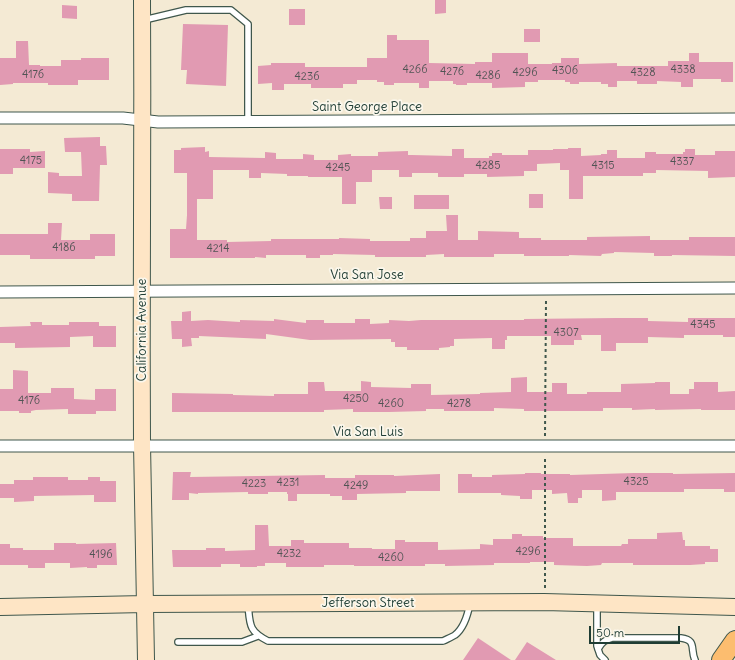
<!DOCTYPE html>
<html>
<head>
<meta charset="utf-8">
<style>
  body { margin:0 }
  #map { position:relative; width:735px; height:660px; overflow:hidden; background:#f4ead4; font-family:Delius,sans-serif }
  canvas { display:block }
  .scale { position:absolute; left:589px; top:626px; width:91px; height:18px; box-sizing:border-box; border:2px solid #1f3d34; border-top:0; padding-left:5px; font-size:12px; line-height:14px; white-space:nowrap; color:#1f3d34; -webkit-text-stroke:3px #fbf7ec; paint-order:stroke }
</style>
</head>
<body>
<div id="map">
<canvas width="735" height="660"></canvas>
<div class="scale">50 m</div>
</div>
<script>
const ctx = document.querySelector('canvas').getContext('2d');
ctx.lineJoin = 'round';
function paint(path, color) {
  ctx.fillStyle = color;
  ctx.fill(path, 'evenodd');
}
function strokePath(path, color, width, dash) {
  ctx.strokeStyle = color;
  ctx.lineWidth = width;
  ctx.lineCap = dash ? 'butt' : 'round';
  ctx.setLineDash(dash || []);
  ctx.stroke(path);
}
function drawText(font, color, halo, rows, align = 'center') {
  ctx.font = font + ' Delius,sans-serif';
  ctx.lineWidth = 3.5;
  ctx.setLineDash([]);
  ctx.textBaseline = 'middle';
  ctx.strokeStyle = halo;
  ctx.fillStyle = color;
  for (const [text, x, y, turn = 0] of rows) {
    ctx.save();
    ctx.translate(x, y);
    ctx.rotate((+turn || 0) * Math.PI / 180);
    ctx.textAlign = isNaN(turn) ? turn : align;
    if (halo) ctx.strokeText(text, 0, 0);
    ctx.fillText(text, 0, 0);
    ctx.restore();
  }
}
const building = new Path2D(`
  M435,0H446V13L435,14Z
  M62,5L77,6V19L62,18Z
  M289,9H305V25H289Z
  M183,24L228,25L226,86L186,84L187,70H181Z
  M524,29H540V42H524Z
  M387,35H397V40H429V63L475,64V62H492V53H528V64H552V63H561V58H579V64L617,63V66H668V61H689V53H699V62H733V82H721V79H693V87H681V82L657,81V84H637V81H617V87H608V84H601V82H579V84H570V82H565V80H538V82H525V87L492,88V83H467V85H456V84H453V81H429V88H419V83H394V85H384V82H377V80H357V84H343V88H311V84H284V90H272V83L258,84V66L271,65V63H305V67H367V58H387Z
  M16,41H28L29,65H40V66H61V60H81V58H109V80H78V85H48V83H13V84L0,85V58H16Z
  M100,137V146H106L107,165H100L99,201H72V194L48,193V172L59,173V176H82L81,152H65L64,138Z
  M205,147V152L209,151V157L265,158V152L276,153V159H303V154L314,155V160H338V155L351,154V156H378V152L408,151V155H412L452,156V149H464V158H489V156H492V153H502V155H528V150H553V149H568V148H581V156L601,155V154H607V150H617V158H645V152H656V154H683V152H685V149H695V155H715V151H735V177L708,178V171L656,170V173H643V176H583V199H569V170H560V163L537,164V171H524V176L487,177V174H464V177H438V173H412V177H399V170H372V182H356V204H342V177H308V176H287V174L261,173V178H249V170H213V199H197V240H227V242L271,241V239H339V238L370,239V241H410V238H426V231H447L446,215H458V240H478V231L519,232V238H541V240H587V237L650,236V240H689V237H735V256L672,255V256H654V253L614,252V253L602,254L601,256L569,255V256H524V254H494V257H444V254L426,255V257H375V255L333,254V255H320V258H306V255H266V258L255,257V258H170V229H186L187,215V173H174V150H181V148Z
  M0,149H30V152L45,151V168H13V174H0Z
  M529,194H543V208H529Z
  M414,195H449V209H414Z
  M379,197H392V209H380Z
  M48,223H62L61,240H90V234H115V256H95V259H30V255H0V234H48Z
  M191,311V321L208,320L240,322V320L274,321V319L306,323V320H324V323H355V319H370V324L389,323V320L409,321L421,320H524V319L616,318H648V321L688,322V318H735V337H723V335H684V338L648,337V343H616V351H601V335H581L582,340H574V345H551V336H507V340H505V349H492V338L454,339V346H450V347L439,348V350H407V347H395V342H391V339L310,340L266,334V339L199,336V338H191L192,346L182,347V339H172L171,321H182V312Z
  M30,322H42V325H69V322H99V326H116V347H93V336L70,337V347L15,348V343H0V327L31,326Z
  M13,370L28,371V393H51V388H74V399L95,400V389H116V411H96V414H68V409L36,410L31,411V413H19V411H0V389H13Z
  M527,377V392H552V383H567V394H587V392H621V384L655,383V382H670V394H689V389H694V382H718V392L735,391V410H701V409L655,410V409L632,410V408H603V411H524V409L494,408V411H444V409H426V411L389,412H353V409L324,410V412H172V393L233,394V395L274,396V394H308V382H324L325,391H361V381L371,382V387L411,388V384H431V395L480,394V393L511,392V378Z
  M173,472H191L190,477L325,475V478H355V475H394V476L440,474V491H406V493L357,494V500H342V496H330V494H297V501H288V494H287V492H268V494H248V492L198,493V494L189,493V500H172Z
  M525,473H541V474H570V475L634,473H673V474L735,473V492H724V489H684V492H616V500L602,501V490H582V498H578V503H568L567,493L552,494V490H532V499H520V496L501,495V493H458V474H472V477H492V475L525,474Z
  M33,477H68V480H88V477H100V481H116V502H94V495L34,496V501L14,502V498H0V484H14V480H33Z
  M255,525H268L269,546H291V540H304V543H349V548H372V549H395V540H405V542H438V550L480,549V544L493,545V539H512V534H522V536H543V538H573V546H621L622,544H628V539H657V533L682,532L683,540H685V546H710V549H718V562H705V564L690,565H633V563H602L601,565L587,566L554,565V562H530V563H494V565L445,566V564H425V566H354V565H324V567H286V563H265V566H257V567H240V564H221V567H173L172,550H206V548H225V551L255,550Z
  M54,543H76V544L116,543L117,565H97V568H87V567L70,568V563H45V568H28V565H0V544H10V548H23V550H54Z
  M478,638L511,660H463Z
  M527,642L556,660H515Z`);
const path = new Path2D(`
  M545,436L546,300
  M545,588V458`);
const lane = new Path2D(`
  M144,20L186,10H231L248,24V121
  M248,604C250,624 248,631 268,641H443C447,639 452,637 455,635C464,628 468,614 470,603
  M597,604V646L600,655L605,660
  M178,642H242L258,636
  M598,649C602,642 605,640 612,638H681C697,640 690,649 695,660`);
const street = new Path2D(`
  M0,118H123L158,122L735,119
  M0,292L735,288
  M0,446H735`);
const secondary = new Path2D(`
  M142,0C143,148 141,296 142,444C143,516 145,588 146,660
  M0,607L145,604L544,602L735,607`);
const primary = new Path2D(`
  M721,660L735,640`);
const numberNames = [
  ["4266",415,70],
  ["4338",683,70],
  ["4306",565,71],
  ["4276",452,72],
  ["4296",525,73],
  ["4328",643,73],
  ["4176",33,75],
  ["4286",488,76],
  ["4236",307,77],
  ["4175",31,161],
  ["4337",682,162],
  ["4285",488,166],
  ["4315",603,166],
  ["4245",338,168],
  ["4186",64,248],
  ["4214",218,249],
  ["4345",703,325],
  ["4307",566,333],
  ["4250",356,399],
  ["4176",29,401],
  ["4260",391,404],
  ["4278",459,404],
  ["4325",636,482],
  ["4231",288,483],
  ["4223",254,484],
  ["4249",356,486],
  ["4296",528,552],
  ["4232",289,554],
  ["4196",101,555],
  ["4260",391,558]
];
const streetNames = [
  ["Saint George Place",367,107],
  ["Via San Jose",367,275],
  ["California Avenue",142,330,-90],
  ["Via San Luis",368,432],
  ["Jefferson Street",368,603]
];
paint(building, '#e19ab2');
strokePath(lane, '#3f574c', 8);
strokePath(street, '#3f574c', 13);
strokePath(secondary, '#3f574c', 18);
strokePath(primary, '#3f574c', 20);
strokePath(path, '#3f574c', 2, [3, 3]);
strokePath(lane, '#fff', 5.5);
strokePath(street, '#fff', 11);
strokePath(secondary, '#fee5c5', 16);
strokePath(primary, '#fcbd6f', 18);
drawText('11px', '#505454', null, numberNames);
drawText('13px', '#1f3d34', '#fbf7ec', streetNames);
</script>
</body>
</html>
